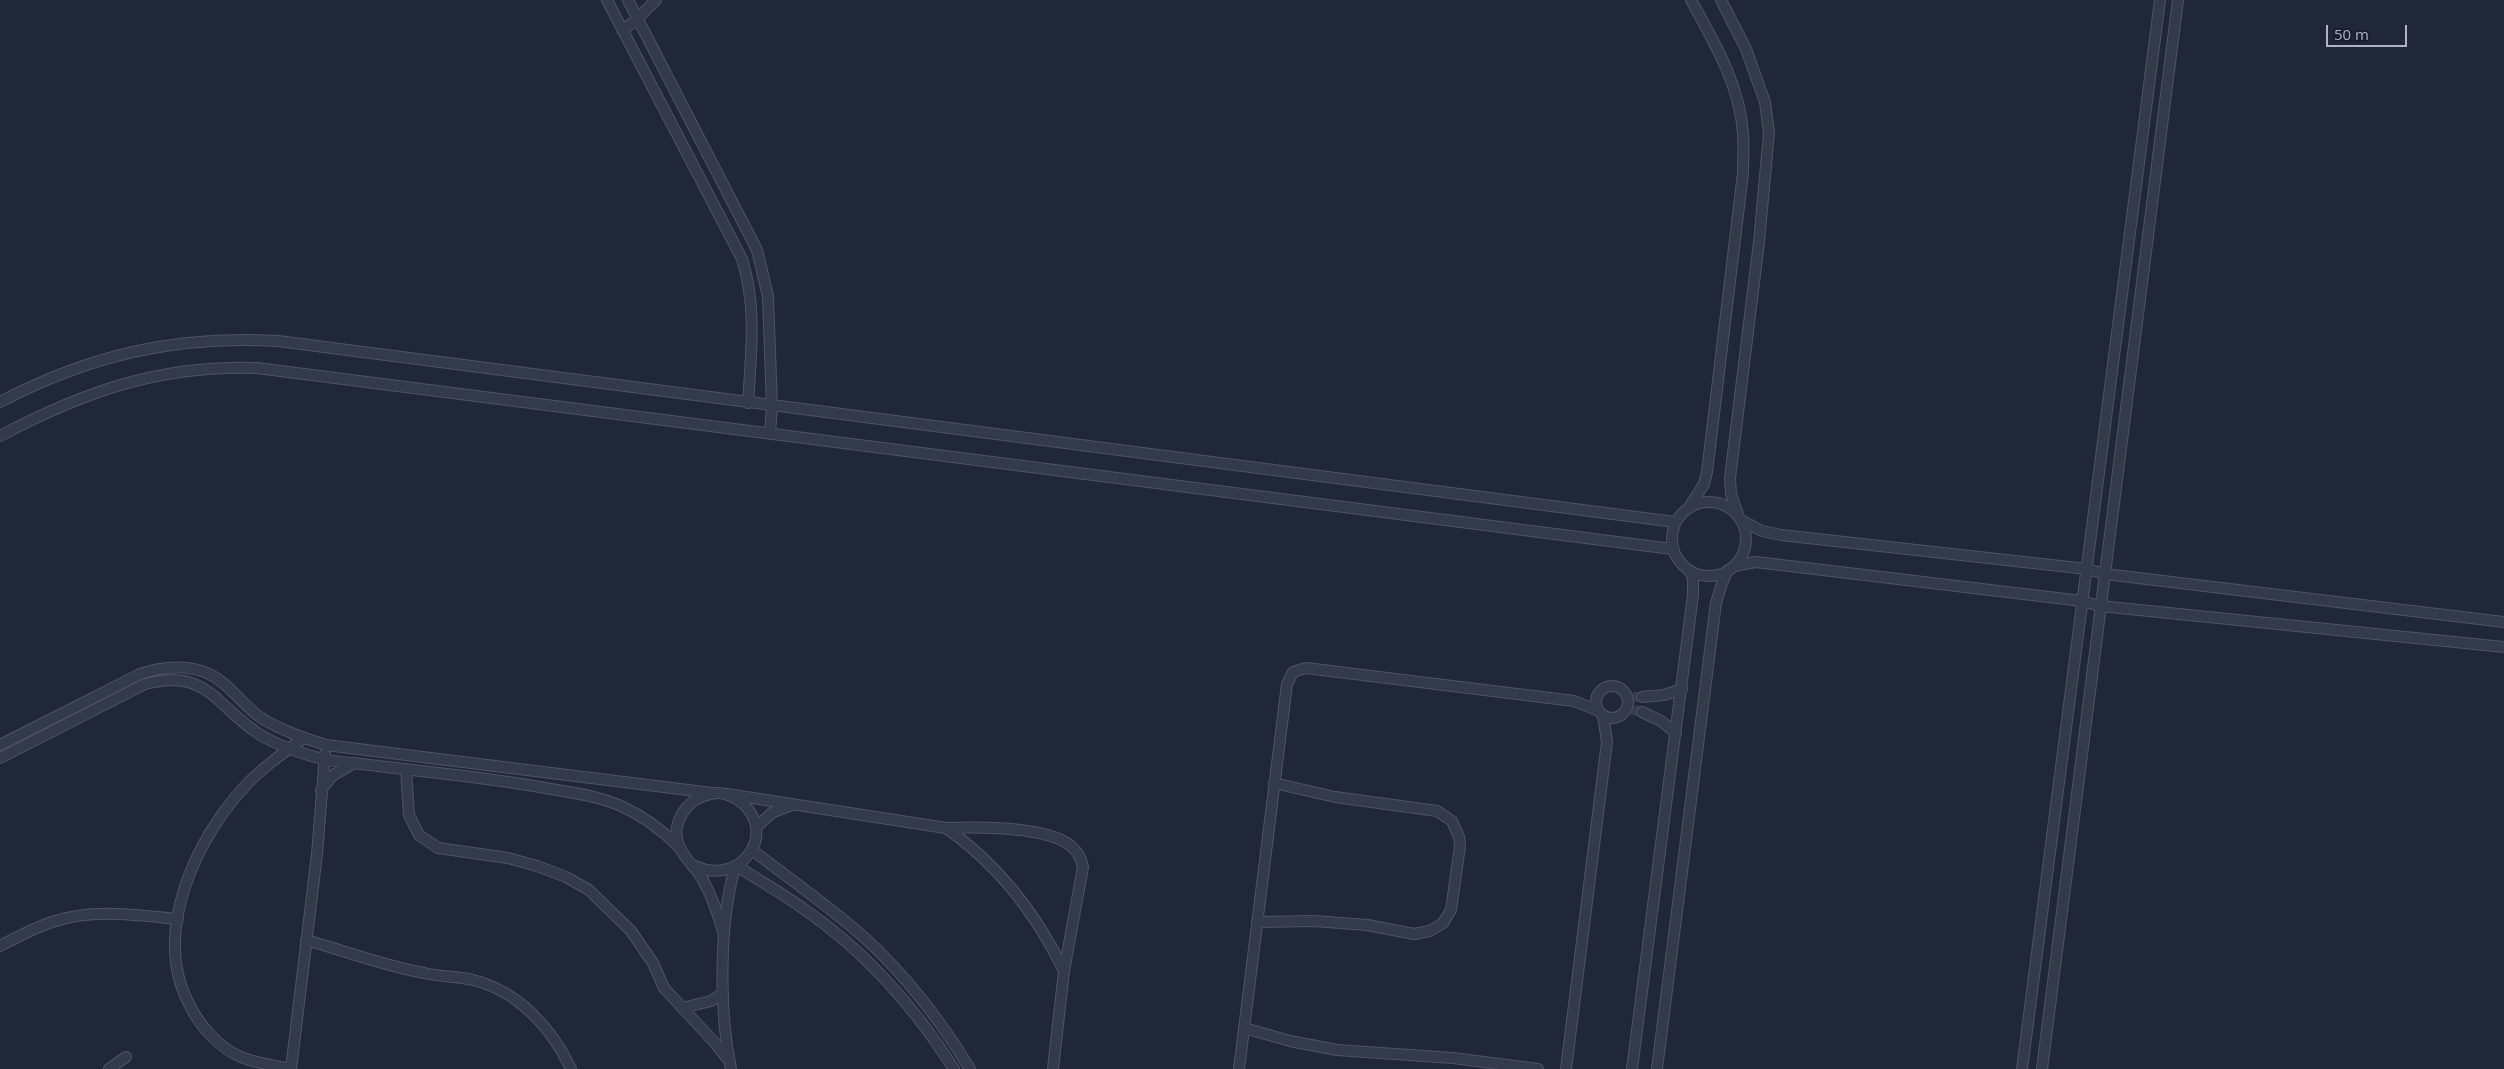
<!DOCTYPE html>
<html>
<head>
<meta charset="utf-8">
<style>
  body { margin:0 }
  #map { position:relative; width:2504px; height:1069px; overflow:hidden; background:#202739; font-family:"Open Sans",sans-serif }
  canvas { display:block }
  .scale { position:absolute; left:2326px; top:25px; width:81px; height:22px; box-sizing:border-box; border:2px solid #aeb4c6; border-top:0; padding-left:6px; font-size:15px; line-height:18px; white-space:nowrap; color:#aeb4c6; -webkit-text-stroke:4px #191f2e; paint-order:stroke }
</style>
</head>
<body>
<div id="map">
<canvas width="2504" height="1069"></canvas>
<div class="scale">50 m</div>
</div>
<script>
const ctx = document.querySelector('canvas').getContext('2d');
ctx.lineJoin = 'round';
function strokePath(path, color, width, dash) {
  ctx.strokeStyle = color;
  ctx.lineWidth = width;
  ctx.lineCap = dash ? 'butt' : 'round';
  ctx.setLineDash(dash || []);
  ctx.stroke(path);
}
const minorTunnel = new Path2D(`
  M1633,697H1642
  M1632,710L1642,712`);
const minor = new Path2D(`
  M607,0L742,259C757,306 751,354 748,403
  M628,0L757,250L768,296L772,407L770,433
  M1721,0L1746,49L1765,102L1769,133L1759,242L1730,478L1731,494L1738,515
  M622,30L634,22L656,0
  M0,402C90,355 176,335 278,341L1675,522
  M0,436C85,391 160,365 257,368L1672,549
  M1672 539a37 37 0 1 1 74 0a37 37 0 1 1-74 0Z
  M1690,506L1704,484L1707,472L1743,173C1743,160 1744,146 1743,134C1740,85 1714,42 1691,0
  M1741,520L1762,531L1781,535L2087,569L2105,574L2504,622
  M1734,566L1756,562L2082,601L2100,606L2504,647
  M1596 702a16 16 0 1 1 32 0a16 16 0 1 1-32 0Z
  M1642,697L1664,695L1682,689
  M1642,712L1661,721L1676,733
  M0,745L140,674C166,665 200,663 223,683C237,694 247,709 263,719C283,731 304,738 326,745L712,793
  M0,758L145,684C209,668 215,706 259,734C278,746 300,753 322,759C340,763 360,763 378,766C436,773 494,778 551,789C575,793 598,796 621,806C643,816 662,830 679,847
  M406,769L409,815L419,835L438,848L508,858L537,866L566,877L589,890L631,931L653,963L664,988L715,1043L730,1062
  M321,790L332,776L354,763
  M727,794L946,828C976,827 1050,826 1072,847C1079,853 1081,859 1083,867L1064,971L1053,1069
  M756,827L773,812L792,805
  M946,828C999,865 1036,913 1064,971
  M752,850C790,879 830,907 866,939C907,977 941,1021 970,1069
  M695,866C741,887 778,833 742,803C733,796 722,791 711,794C686,798 669,825 680,848C686,861 698,869 704,882C713,899 719,917 724,935
  M737,866C758,880 780,892 801,907C863,949 914,1006 954,1069
  M1257,922L1314,921L1367,925L1414,934L1430,931L1443,923L1451,910L1460,846L1459,837L1452,821L1437,811L1335,797L1274,783
  M306,940C345,951 384,966 424,973C440,977 456,976 473,980C518,991 552,1028 571,1069
  M0,946C17,937 34,928 52,922C93,908 136,915 178,919
  M682,1008L711,1001L723,993
  M1244,1028L1290,1041L1337,1050L1453,1058L1538,1069
  M109,1069L126,1057
  M289,1069C274,1065 255,1063 241,1057C218,1047 200,1026 189,1004C152,933 195,840 245,786C262,768 283,753 304,738
  M291,1069L317,854L325,754
  M731,1069C719,1011 719,924 735,867
  M1239,1069L1287,684L1293,672L1306,668L1574,701L1599,711
  M1566,1069L1607,742L1603,715
  M1632,1069L1693,595V577L1689,571
  M1657,1069L1716,603L1722,583L1728,570
  M2022,1069L2160,0
  M2042,1069L2178,0`);
strokePath(minorTunnel, '#353c4e', 10, [10, 5]);
strokePath(minor, '#4e5464', 12);
strokePath(minor, '#333a49', 10);
</script>
</body>
</html>
